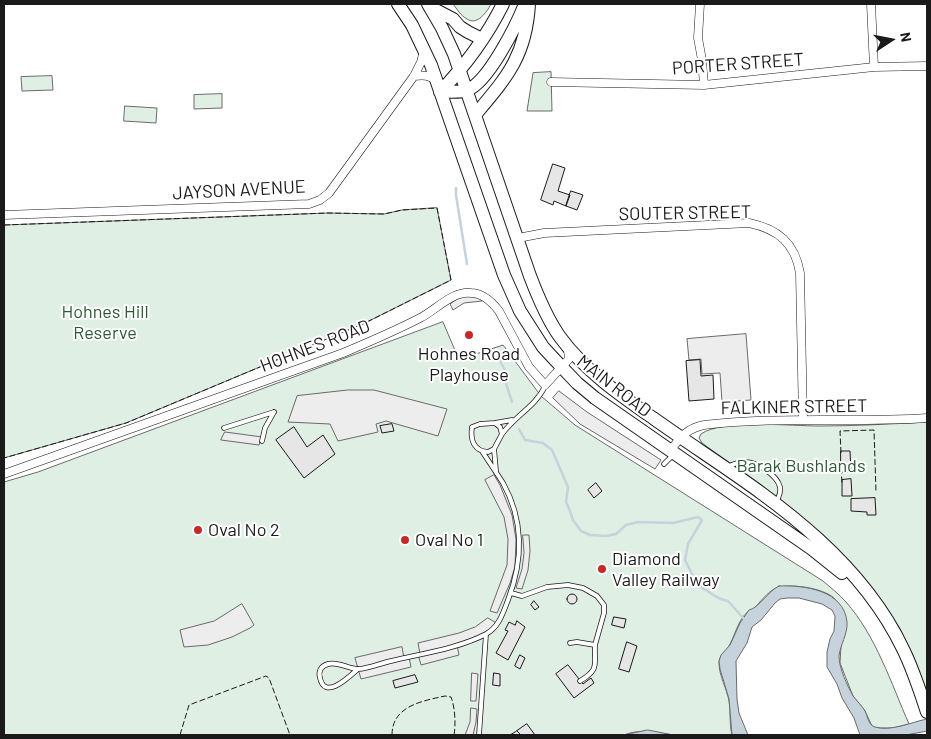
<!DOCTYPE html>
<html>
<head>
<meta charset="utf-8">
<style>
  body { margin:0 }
  #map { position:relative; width:931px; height:739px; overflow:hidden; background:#fff; font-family:Barlow,sans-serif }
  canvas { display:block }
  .frame { position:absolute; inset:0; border:5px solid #1a1a1a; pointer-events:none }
  .north { position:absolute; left:866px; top:15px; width:50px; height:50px; -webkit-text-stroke:4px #fff; paint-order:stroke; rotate:79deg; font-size:14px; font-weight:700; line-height:20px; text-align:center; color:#1a1a1a }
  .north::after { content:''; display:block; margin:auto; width:18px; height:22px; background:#1a1a1a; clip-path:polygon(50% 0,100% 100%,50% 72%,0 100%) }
</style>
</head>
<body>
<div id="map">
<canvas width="931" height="739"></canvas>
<div class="frame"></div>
<div class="north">N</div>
</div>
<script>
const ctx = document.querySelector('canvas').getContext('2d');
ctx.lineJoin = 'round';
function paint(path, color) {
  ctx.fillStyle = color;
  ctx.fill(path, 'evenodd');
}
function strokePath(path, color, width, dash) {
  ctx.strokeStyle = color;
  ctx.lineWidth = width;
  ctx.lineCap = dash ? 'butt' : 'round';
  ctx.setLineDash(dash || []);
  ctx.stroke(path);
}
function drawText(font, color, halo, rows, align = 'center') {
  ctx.font = font + ' Barlow,sans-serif';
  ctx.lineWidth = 4;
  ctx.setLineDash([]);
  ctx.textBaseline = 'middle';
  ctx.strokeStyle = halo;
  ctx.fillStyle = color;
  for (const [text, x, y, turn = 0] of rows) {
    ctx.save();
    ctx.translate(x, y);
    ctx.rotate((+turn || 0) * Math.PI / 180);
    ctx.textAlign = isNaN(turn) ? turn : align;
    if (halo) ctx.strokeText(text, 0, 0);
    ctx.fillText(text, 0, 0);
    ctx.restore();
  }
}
const green = new Path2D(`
  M453,4H491C487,12 477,26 467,19C461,16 457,9 453,4Z
  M551,72L552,111H527L533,73Z
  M52,76L53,90L22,91L21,77Z
  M222,94V108L194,109V95Z
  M125,106L157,108L156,123L124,121Z
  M437,208L451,280L365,323L126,423L4,458V225L328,213L384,214L402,210Z
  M443,322L457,355L464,358L503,345L541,396L575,425L823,581C831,588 839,594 846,602C876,636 891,683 909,724L893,728H876L872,726L865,711L853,696L840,663L843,611C840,607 837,602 834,598C823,588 790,583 776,588C767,592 760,603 753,609C740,613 736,633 730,644C727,651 719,655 719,663C719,676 727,689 729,701C731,712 729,724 732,735C714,735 691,738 674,735C657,733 641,728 624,735H4V482L38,472Z
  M927,422V694L914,658L899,627L873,590L755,482L702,443L699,438L701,434C721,419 793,426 819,426C855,426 891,424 927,422Z`);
const parking = new Path2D(`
  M467,295L480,297L482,301L464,303L453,310L450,304L460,297Z
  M746,334L751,400L722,402L720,373L702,374L701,359L689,360L687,339Z
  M348,390H374L447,409L438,436L386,421L376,424L378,432L338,441L330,424L288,422L297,396Z
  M559,391L587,412L661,460L655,469L580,424L553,398Z
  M225,432L262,437L259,445L221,440Z
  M494,475L500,485L512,515L516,539L515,567L510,583L497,613L490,611L507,565L508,539L504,517L485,480Z
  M523,535H529L530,551L528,570L522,589L516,588L522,569L524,553Z
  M242,604L254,625L250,628L232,637L208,645L184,647L180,630L214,621Z
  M488,618L498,624L491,631L457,645L459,655L421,665L418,654H420L418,643L459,633L475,627Z
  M402,647L404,658L409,657L411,667L361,679L355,658Z
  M472,673L478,674L476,701H471Z
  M471,708L477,709L476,722L473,735H465L470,722Z`);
const water = new Path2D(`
  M779,586C804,585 844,590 847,622C848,634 840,645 839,656C839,668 847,685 853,696C857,701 862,706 865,711C868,717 868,725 875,727C890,732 912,722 927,719V731L906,735H860L854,718L842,698L837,684L827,667V652L830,639L834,631L835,616L832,610L822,604L799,598H787L780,599L775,603L761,620L752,627L747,643L736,661L737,699L739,713L748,735H732L729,699L720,669L719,661L721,655L730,645L740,623L749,610C759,608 768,591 779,586Z
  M648,730L673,735H624Z`);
const stream = new Path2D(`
  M456,188V195L467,264
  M500,355L501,363L506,372L504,377L512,402
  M519,429L525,440L543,443L552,450L568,487L566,502L570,511L573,520L581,531L590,535L606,536L616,534L626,525L638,522L673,523L698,517L702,520L688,544L685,560L698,586C711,591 714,599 728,601L745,620`);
const building = new Path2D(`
  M553,164L565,168L558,191L570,195L566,206L554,201L553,205L541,200Z
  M571,191L583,195L577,210L566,206Z
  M700,360L701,376L713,375L714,399L689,401L686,361Z
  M392,424L394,431L382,433L380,426Z
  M294,427L307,447L323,435L335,454L304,478L276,440Z
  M841,451H850L851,472H841Z
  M851,479L852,496H842V480Z
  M596,483L602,491L594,498L588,490Z
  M875,498L876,515H867V512L851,511V499Z
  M567 599a5 5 0 1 1 10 0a5 5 0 1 1-10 0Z
  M534,601L539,607L535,610L531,605Z
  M614,617L626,619L624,628L612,625Z
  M517,621L525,627L508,660L496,653L508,631L505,630L509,622L515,625Z
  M627,642L637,646L629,672L619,669Z
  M520,655L525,658L520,669L515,666Z
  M568,665L583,684L591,678L594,683L574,698L556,674Z
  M494,673L500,674V686L493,685Z
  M415,675L418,682L395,688L393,681Z
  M527,724L535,735H521L517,731Z
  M517,731L521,735H510L515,732Z`);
const service = new Path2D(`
  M495,423L500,427L502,434L494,449L488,452C474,451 470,440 472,427L480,424Z
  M495,423L512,420
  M224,428L274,412
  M502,434C515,416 537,405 545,386
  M262,441L265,428L274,412
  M494,449L496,471
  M664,464L673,455
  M729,466C734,464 739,462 744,462C756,461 777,475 780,487C781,492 779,497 776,502
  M511,593L522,596L547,587L568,585L583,588L597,596L604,605V613L595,645L577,642L570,643
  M358,669C350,676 325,701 320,678C318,671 321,666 328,664C338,661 348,669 358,669C368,669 381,663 391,661C420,654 460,648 486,634C499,627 503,613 508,600C523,561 524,521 503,483C496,472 489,462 482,451
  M580,681C600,669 594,665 595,645
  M479,735L486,634`);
const minor = new Path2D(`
  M700,4L698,38L702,60L704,85
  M871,4L874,67
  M414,76C423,75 429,75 436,80
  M551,82L704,85L874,67L927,66
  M4,215L309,204L320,200L329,193L414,76L421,62L424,51
  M518,238L544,233L749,223C778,229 795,243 800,273L803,420
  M671,450C680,437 688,428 704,425C778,416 853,423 927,418
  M4,474L343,353C369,342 395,331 420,318C436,310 452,291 471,293C483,293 492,302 499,311L529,367L545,385L569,359L568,350`);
const primary = new Path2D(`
  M398,4L412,25L431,65L504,275L520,311L543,347L556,361L577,383L595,398L812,549L842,573
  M428,4L442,28L454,54L530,276C538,297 547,319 560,337C584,370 620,395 653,418C709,458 768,493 818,539C852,570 883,607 903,649C913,669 920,691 927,712
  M430,7L453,19L460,27L468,32L482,39
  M440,92C448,91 460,93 467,90C488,83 517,24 525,4
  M440,92C465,66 487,36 503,4
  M475,115C507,77 526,56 529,4`);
const fence = new Path2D(`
  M4,225L328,213L384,214L402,210L437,208L451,280L365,323L126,423L4,458
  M841,453L840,431L874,430L876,492
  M841,468L842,483
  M180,735L189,705L266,676L269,678L290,735
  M392,735C392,706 422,701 445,696L451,697C455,707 456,724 454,735`);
const markers = [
  [469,335,5,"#c62828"],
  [198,530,5,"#c62828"],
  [405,540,5,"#c62828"],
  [602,569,5,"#c62828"]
];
const streetNames = [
  ["PORTER STREET",738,64,-4],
  ["JAYSON AVENUE",239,190,-3],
  ["SOUTER STREET",685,213,-1],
  ["HOHNES ROAD",315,346,-21],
  ["MAIN ROAD",614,386,38],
  ["FALKINER STREET",794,407,-1]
];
const parkNames = [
  ["Hohnes Hill",105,312],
  ["Reserve",105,333],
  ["Barak Bushlands",801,466]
];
const poiNames = [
  ["Hohnes Road",469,354,"center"],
  ["Playhouse",469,375,"center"],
  ["Oval No 2",208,530],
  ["Oval No 1",415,540],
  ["Diamond",612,559],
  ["Valley Railway",612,580]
];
paint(green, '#e0efe3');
strokePath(green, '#6a6a6a', 1);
paint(parking, '#ededed');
strokePath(parking, '#6a6a6a', 1);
paint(water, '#c6d2dc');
strokePath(water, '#6a6a6a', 1);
strokePath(stream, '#c6d2dc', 2.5);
paint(building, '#e6e6e6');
strokePath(building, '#1a1a1a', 1);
strokePath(service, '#1a1a1a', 5.5);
strokePath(minor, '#1a1a1a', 9);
strokePath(primary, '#1a1a1a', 14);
strokePath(service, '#fff', 4);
strokePath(minor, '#fff', 8);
strokePath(primary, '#fff', 12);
strokePath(fence, '#1a1a1a', 1, [6, 2.5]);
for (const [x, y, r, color] of markers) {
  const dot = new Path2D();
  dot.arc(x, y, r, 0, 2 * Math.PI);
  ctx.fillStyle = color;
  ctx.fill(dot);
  strokePath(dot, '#fff', 2);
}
drawText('18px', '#1a1a1a', '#fff', streetNames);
drawText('18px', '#2b5a34', '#fff', parkNames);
drawText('18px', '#1a1a1a', '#fff', poiNames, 'left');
</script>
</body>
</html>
